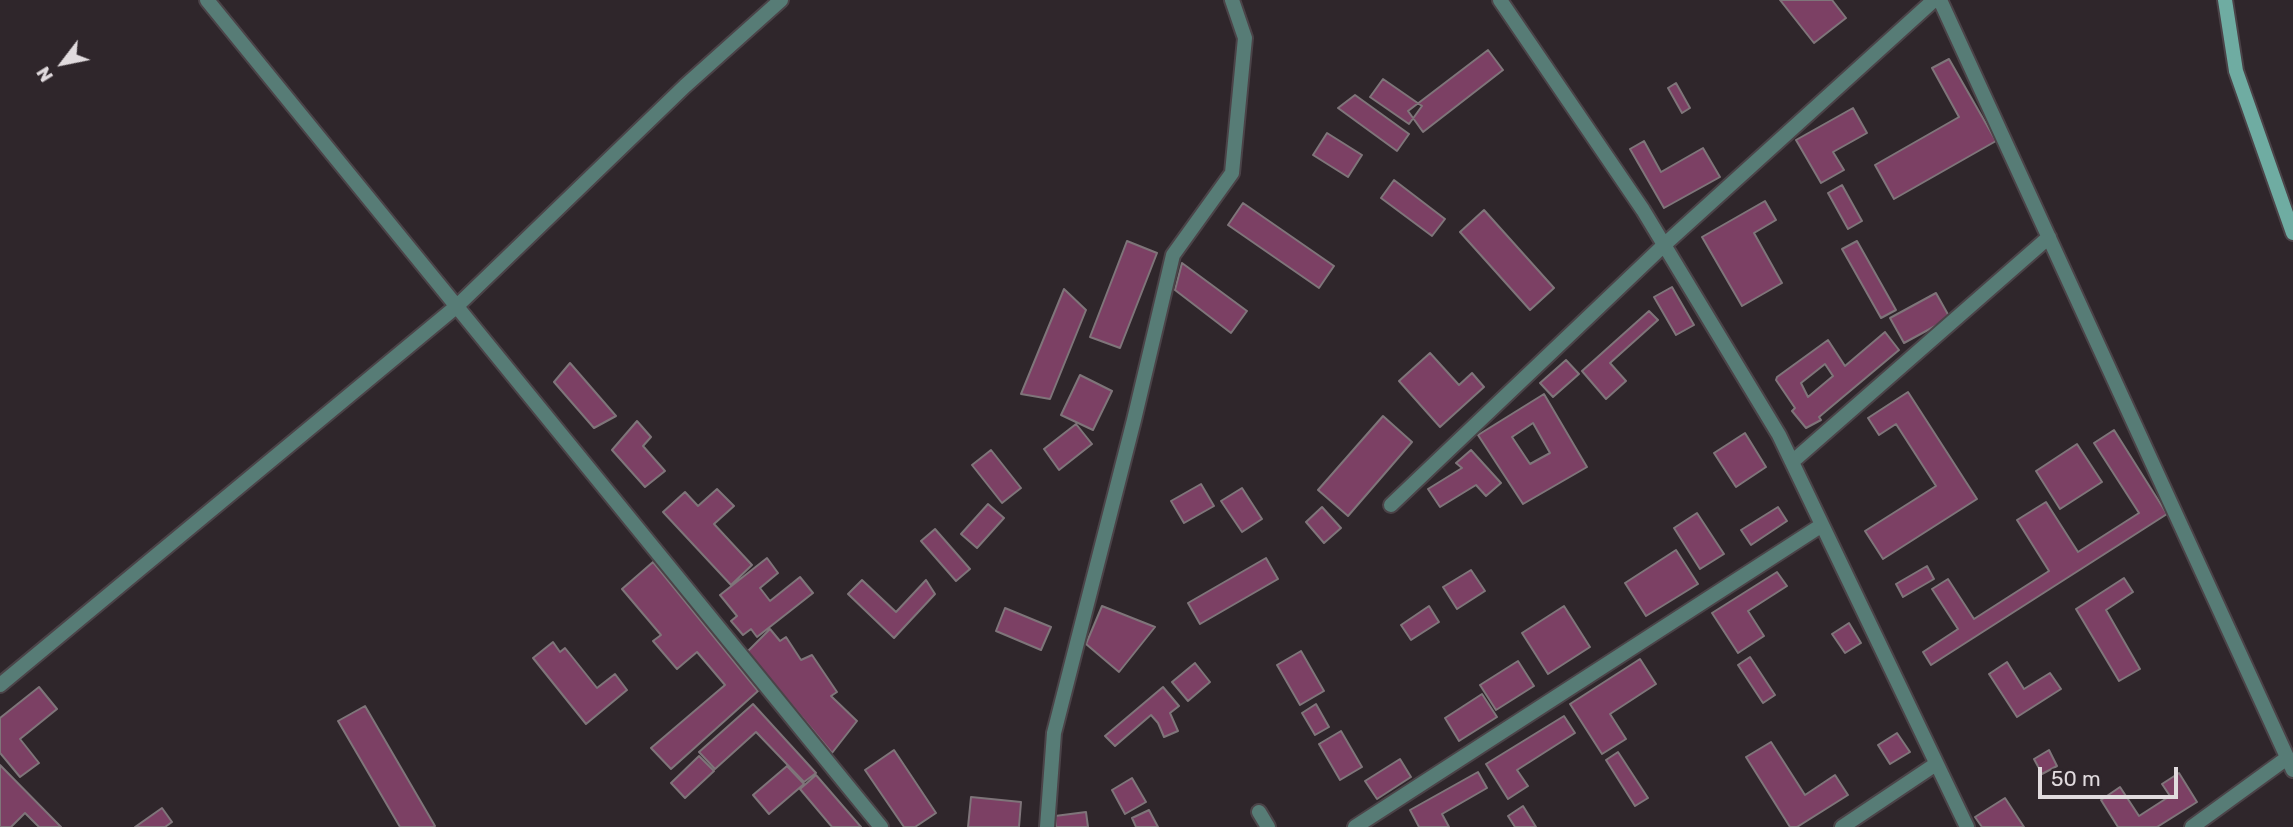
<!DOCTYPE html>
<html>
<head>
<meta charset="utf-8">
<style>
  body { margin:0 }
  #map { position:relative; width:2293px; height:827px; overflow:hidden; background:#2f262b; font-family:Rubik,sans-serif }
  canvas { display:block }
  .north { position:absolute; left:28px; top:28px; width:70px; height:70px; -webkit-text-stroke:5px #2f262b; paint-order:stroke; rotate:238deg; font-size:19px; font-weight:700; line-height:28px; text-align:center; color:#e1dbde }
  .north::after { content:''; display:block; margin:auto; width:24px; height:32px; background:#e1dbde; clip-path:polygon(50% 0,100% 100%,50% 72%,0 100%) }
  .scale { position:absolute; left:2038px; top:767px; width:140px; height:32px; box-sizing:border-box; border:4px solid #e1dbde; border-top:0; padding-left:9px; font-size:21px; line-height:24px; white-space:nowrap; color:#e1dbde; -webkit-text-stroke:5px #2f262b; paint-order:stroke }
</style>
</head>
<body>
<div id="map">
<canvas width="2293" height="827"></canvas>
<div class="north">N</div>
<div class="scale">50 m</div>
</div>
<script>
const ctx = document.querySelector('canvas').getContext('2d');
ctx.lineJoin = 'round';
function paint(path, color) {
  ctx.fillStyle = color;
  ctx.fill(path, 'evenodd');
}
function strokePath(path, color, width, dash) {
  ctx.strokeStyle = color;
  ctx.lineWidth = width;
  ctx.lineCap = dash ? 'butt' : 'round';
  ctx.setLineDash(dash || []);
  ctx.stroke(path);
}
const building = new Path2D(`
  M1780,0H1832L1846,18L1814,43Z
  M1488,50L1503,70L1423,132L1408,111Z
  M1949,59L1996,141L1894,199L1875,165L1959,117L1932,68Z
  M1383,79L1422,106L1409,124L1370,97Z
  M1676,83L1690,108L1682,113L1668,88Z
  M1355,95L1409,134L1397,151L1338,108Z
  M1853,108L1867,133L1833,152L1844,170L1821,183L1796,140Z
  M1327,133L1362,155L1348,177L1313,155Z
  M1644,141L1661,172L1703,148L1720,177L1664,208L1630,149Z
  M1394,180L1445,219L1432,236L1381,198Z
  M1842,185L1862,221L1848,229L1828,193Z
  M1765,201L1776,220L1754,233L1782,283L1742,306L1702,237Z
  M1243,203L1334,266L1319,288L1228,225Z
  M1484,210L1554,288L1530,310L1460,232Z
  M1127,241L1157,253L1120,348L1090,337Z
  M1857,241L1896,310L1881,318L1842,249Z
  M1182,263L1247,311L1231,333L1175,290Z
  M1672,287L1694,325L1676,335L1654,297Z
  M1064,289L1086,310L1050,399L1021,394Z
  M1936,293L1950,318L1904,343L1890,318Z
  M1649,311L1658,320L1610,363L1626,381L1606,399L1582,371Z
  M1885,332L1899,350L1819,417L1821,420L1806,428L1792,411L1795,408L1776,380L1777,377L1828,340L1845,366ZM1825,364L1833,376L1808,397L1801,383Z
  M1430,353L1459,385L1472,373L1484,387L1440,427L1399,381Z
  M1566,360L1579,374L1553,397L1540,383Z
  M570,363L616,416L594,428L554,382Z
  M1080,375L1112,391L1093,430L1061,415Z
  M1908,392L1977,499L1883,559L1865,531L1936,486L1896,424L1879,435L1868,418Z
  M1544,394L1587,467L1523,504L1478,435ZM1533,423L1550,453L1530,464L1512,437Z
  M1383,416L1412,442L1348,516L1318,490Z
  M637,421L651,437L643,446L665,471L645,487L612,450Z
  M1076,424L1092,444L1059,470L1044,449Z
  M2114,430L2167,514L1931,665L1923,652L1958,629L1932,589L1948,579L1974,619L2049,571L2017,520L2046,502L2078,552L2139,513L2094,443Z
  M1745,433L1766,467L1736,487L1714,453Z
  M2077,444L2102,482L2060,509L2036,471Z
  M991,450L1021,488L1002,503L972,465Z
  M1471,450L1501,483L1486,496L1476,485L1440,507L1428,489L1462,468L1456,463Z
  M1201,484L1214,506L1184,523L1171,501Z
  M1242,488L1262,519L1242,532L1221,501Z
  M717,489L734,506L714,524L752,565L731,585L663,512L685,492L698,506Z
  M988,504L1004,518L977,548L961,534Z
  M1322,507L1341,528L1324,543L1306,522Z
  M1778,507L1787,521L1751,545L1741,530Z
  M1697,513L1724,554L1700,569L1674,528Z
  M935,529L970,569L956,581L921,541Z
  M1676,550L1698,584L1646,616L1625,583Z
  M767,558L778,573L760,588L770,601L800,577L813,593L757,637L751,629L743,635L731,621L737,616L720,595Z
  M1266,558L1278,579L1200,624L1188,603Z
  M653,562L758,691L671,769L651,748L725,685L697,652L677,669L653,641L661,635L622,589Z
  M1927,566L1934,579L1903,597L1896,584Z
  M1471,570L1485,591L1457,609L1443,587Z
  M1777,572L1787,586L1748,611L1764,636L1738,653L1712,613Z
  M2124,578L2133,592L2106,610L2140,669L2119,681L2076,609Z
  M862,580L896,612L926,580L935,594L894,638L848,594Z
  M1102,606L1155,627L1119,672L1086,644Z
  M1429,606L1439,622L1411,640L1401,625Z
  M1564,606L1590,647L1548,674L1522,633Z
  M1005,608L1051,627L1041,650L996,631Z
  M1849,623L1861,643L1845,653L1832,634Z
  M770,629L780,641L786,637L801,660L812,655L837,692L831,696L857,721L832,753L747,652Z
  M553,642L560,652L565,648L597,688L615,674L627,690L586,724L533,658Z
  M1301,651L1324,691L1300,705L1277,665Z
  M1750,657L1775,695L1763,703L1738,665Z
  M1640,659L1656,684L1610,714L1626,739L1602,754L1570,704Z
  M1518,661L1534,686L1496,710L1480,685Z
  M2007,662L2024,689L2050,673L2061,689L2017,717L1989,674Z
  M1195,663L1210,682L1188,701L1172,682Z
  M39,687L57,709L20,739L39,763L20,777L0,753V718Z
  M1163,687L1179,706L1170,713L1178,731L1164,737L1158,723L1151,715L1115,746L1105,736Z
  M1482,694L1497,717L1459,741L1445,718Z
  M753,704L816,773L804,782L756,732L715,769L699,752Z
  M1316,704L1329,727L1315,735L1302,713Z
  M365,706L435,826L433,827H400L338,721Z
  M1564,716L1575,733L1517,770L1528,786L1508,799L1486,764Z
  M1341,731L1362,767L1340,780L1319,744Z
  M1897,733L1910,752L1890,764L1878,745Z
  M1771,742L1805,795L1835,775L1848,795L1797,827H1790L1746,757Z
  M894,750L936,813L915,827H904L865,770Z
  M2049,750L2057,766L2042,774L2034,759Z
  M1618,752L1648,798L1635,806L1606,760Z
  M699,756L714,771L685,798L671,783Z
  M1400,759L1411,777L1377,799L1365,781Z
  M0,765L61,827H39L25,813L11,827H0Z
  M787,766L804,784L769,814L753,795Z
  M1478,772L1487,788L1442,814L1449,827H1419L1410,810Z
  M2179,773L2197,802L2157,827H2118L2101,800L2120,787L2139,816L2170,796L2162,784Z
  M816,775L861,827H832L800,789Z
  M1132,778L1146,802L1125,814L1112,790Z
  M971,797L1021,802L1019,827H968Z
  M2005,798L2024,827H1982L1975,817Z
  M1523,806L1536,827H1515L1508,816Z
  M162,808L172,822L165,827H135Z
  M1149,810L1158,827H1136L1132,818Z
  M1086,812L1088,827H1056L1055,816Z`);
const minor = new Path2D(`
  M207,0L881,827
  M1500,0L1643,210L1779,435L1967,827
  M1940,0L2293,770
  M1792,462L2049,237
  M1391,505L1664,245L1934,0
  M0,685L457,306L685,86L781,0
  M1259,812L1268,827
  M1047,827L1054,733L1134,420L1173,255L1232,173L1245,38L1232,0
  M1355,827L1822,525
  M1842,827L1936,764
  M2192,827L2287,758`);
const secondary = new Path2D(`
  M2225,0L2236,71L2293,233`);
paint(building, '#7c4064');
strokePath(building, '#7f757a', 2);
strokePath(minor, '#4b4348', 18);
strokePath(secondary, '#4b4348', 18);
strokePath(minor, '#577c76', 14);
strokePath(secondary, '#6faca2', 14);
</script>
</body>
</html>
